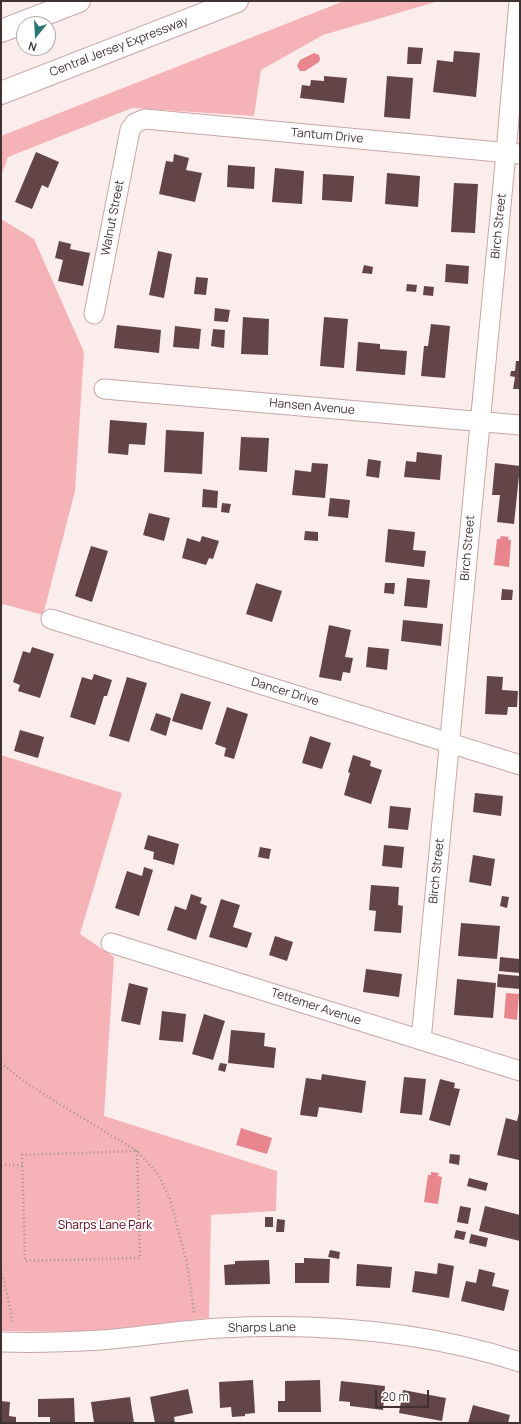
<!DOCTYPE html>
<html>
<head>
<meta charset="utf-8">
<style>
  body { margin:0 }
  #map { position:relative; width:521px; height:1424px; overflow:hidden; background:#fceded; font-family:Manrope,sans-serif }
  canvas { display:block }
  .frame { position:absolute; inset:0; border:2px solid #403132; pointer-events:none }
  .north { position:absolute; left:16px; top:16px; width:40px; height:40px; box-sizing:border-box; background:#fff; border:1px solid #b3adad; border-radius:50%; rotate:198deg; font-size:11px; font-weight:700; line-height:16px; text-align:center; color:#403132 }
  .north::after { content:''; display:block; margin:auto; width:14px; height:18px; background:#297474; clip-path:polygon(50% 0,100% 100%,50% 72%,0 100%) }
  .scale { position:absolute; left:375px; top:1390px; width:54px; height:18px; box-sizing:border-box; border:2px solid #403132; border-top:0; padding-left:5px; font-size:12px; line-height:14px; white-space:nowrap; color:#403132; -webkit-text-stroke:3px #fff; paint-order:stroke }
</style>
</head>
<body>
<div id="map">
<canvas width="521" height="1424"></canvas>
<div class="frame"></div>
<div class="north">N</div>
<div class="scale">20 m</div>
</div>
<script>
const ctx = document.querySelector('canvas').getContext('2d');
ctx.lineJoin = 'round';
function paint(path, color) {
  ctx.fillStyle = color;
  ctx.fill(path, 'evenodd');
}
function strokePath(path, color, width, dash) {
  ctx.strokeStyle = color;
  ctx.lineWidth = width;
  ctx.lineCap = dash ? 'butt' : 'round';
  ctx.setLineDash(dash || []);
  ctx.stroke(path);
}
function drawText(font, color, halo, rows, align = 'center') {
  ctx.font = font + ' Manrope,sans-serif';
  ctx.lineWidth = 4;
  ctx.setLineDash([]);
  ctx.textBaseline = 'middle';
  ctx.strokeStyle = halo;
  ctx.fillStyle = color;
  for (const [text, x, y, turn = 0] of rows) {
    ctx.save();
    ctx.translate(x, y);
    ctx.rotate((+turn || 0) * Math.PI / 180);
    ctx.textAlign = isNaN(turn) ? turn : align;
    if (halo) ctx.strokeText(text, 0, 0);
    ctx.fillText(text, 0, 0);
    ctx.restore();
  }
}
const green = new Path2D(`
  M344,1H439L323,35L261,70L254,116L132,108L8,157L1,176V136Z
  M1,219L34,239L84,352L75,491L43,615L3,604L1,611Z
  M1,755L122,793L80,934L114,957L104,1116L277,1171L276,1211L211,1215L209,1318L85,1332L1,1331Z`);
const water = new Path2D(`
  M314,53L319,55L320,59L319,62L305,71H300L297,66L300,60Z
  M501,536L509,537L508,540H511L509,567L494,565L497,539H500Z
  M506,993L519,994L517,1020L504,1018Z
  M241,1128L272,1138L267,1154L236,1145Z
  M431,1172L439,1173L438,1176L442,1177L438,1204L424,1202L428,1175H431Z`);
const building = new Path2D(`
  M408,47L423,48L421,64H407Z
  M454,51L480,53L476,97L433,92L437,60L453,62Z
  M324,76L347,78L344,103L300,98L302,85L310,86L311,80L324,81Z
  M387,76L413,78L410,119L384,117Z
  M36,152L59,162L48,188L42,185L32,209L15,202Z
  M174,154L189,158L186,170L202,173L195,202L159,194L166,161L173,162Z
  M228,165L255,167L254,189L227,187Z
  M275,168L304,171L302,204L272,202Z
  M387,173L420,176L418,207L385,204Z
  M323,174L354,176L352,202L322,200Z
  M454,183L478,184L475,233L451,232Z
  M59,241L71,244L70,249L90,253L83,286L58,281L63,260L55,258Z
  M158,251L172,254L164,298L149,295Z
  M446,264L469,266L468,284L445,282Z
  M364,265L373,267L372,274L362,273Z
  M196,277L208,278L206,295L194,294Z
  M407,284L417,285L416,292L406,291Z
  M424,286L434,287L433,296L423,295Z
  M215,308L230,310L228,322L214,321Z
  M243,317L269,319L268,355L241,354Z
  M324,317L348,319L344,368L320,366Z
  M431,324L450,326L445,378L421,376L424,346H428Z
  M117,325L161,330L159,353L114,348Z
  M175,326L201,329L199,349L173,347Z
  M213,329L225,330L224,348L211,346Z
  M358,342L380,344V349L407,351L405,375L356,371Z
  M516,361H520V389H513L515,377L510,376L511,371H515Z
  M110,420L147,423L145,445L129,444L128,455L108,453Z
  M166,430L204,432L202,474L164,472Z
  M241,437L269,438L267,472L239,470Z
  M417,452L442,455L440,480L404,477L406,461L416,462Z
  M368,459L381,461L379,478L366,476Z
  M312,463L328,464L325,498L292,495L295,470L311,472Z
  M495,463L520,466L514,524L497,522L500,495H492Z
  M203,489L218,491L217,508L202,507Z
  M330,498L350,500L348,518L328,516Z
  M222,503L231,504L229,513L221,512Z
  M149,513L170,518L164,541L143,535Z
  M388,529L415,532L413,550L426,551L424,567L385,562Z
  M305,531L318,532V541L304,540Z
  M202,536L219,541L213,559L209,558L206,565L182,558L187,538L200,542Z
  M91,546L108,551L92,602L75,596Z
  M407,578L430,580L427,608L404,606Z
  M256,583L282,591L272,622L246,614Z
  M385,583H395L394,594L384,593Z
  M502,589L513,590L512,600H501Z
  M403,620L443,624L441,646L401,641Z
  M329,625L351,630L345,657L353,658L350,673L343,672L341,681L319,677Z
  M32,647L54,654L40,698L18,691L20,685L13,682L23,651L30,653Z
  M368,647L389,649L387,670L366,667Z
  M94,674L112,680L107,696H104L95,725L70,717L82,677L92,680Z
  M487,676L503,677L502,690L518,691L517,707H508L507,715L485,714Z
  M127,677L147,683L129,742L109,736Z
  M181,693L211,702L202,730L172,721Z
  M227,707L248,714L234,759L224,756L226,748L215,744Z
  M156,713L171,718L166,736L150,730Z
  M20,730L44,737L38,758L14,751Z
  M310,736L331,743L322,769L302,763Z
  M353,755L371,761L370,766L382,770L371,804L344,795L350,773L348,772Z
  M475,793L503,796L501,816L473,812Z
  M390,806L411,808L408,830L388,828Z
  M148,835L179,844L174,865L153,859L154,852L144,849Z
  M384,845L404,847L402,868L382,866Z
  M260,847L271,849L269,859L258,857Z
  M473,855L495,859L491,886L469,882Z
  M144,867L153,870L139,916L115,908L127,871L142,876Z
  M371,885L399,887L398,905L403,906L401,933L374,931L376,911L369,910Z
  M191,894L202,898L200,903L207,906L196,940L167,930L175,906L186,910Z
  M502,896L509,897L507,908L500,906Z
  M221,899L240,905L233,927L252,933L247,948L209,937Z
  M461,923L500,926L497,959L458,956Z
  M275,936L293,942L287,961L269,955Z
  M500,957L520,959V973L499,971Z
  M366,969L402,974L399,997L363,992Z
  M498,974L520,976V989L497,987Z
  M457,979L496,983L493,1018L454,1015Z
  M129,983L148,988L140,1025L121,1021Z
  M162,1011L186,1014L183,1042L159,1040Z
  M204,1014L225,1021L213,1060L192,1054Z
  M231,1030L265,1033L264,1046L276,1048L274,1068L228,1063Z
  M220,1063L227,1064L225,1072L218,1070Z
  M322,1074L366,1081L362,1113L319,1107L317,1117L300,1115L306,1078L321,1080Z
  M404,1077L426,1079L422,1115L400,1113Z
  M440,1079L455,1083L454,1088L460,1089L450,1126L429,1120Z
  M519,1113L520,1154L519,1160L497,1155L506,1118L517,1121Z
  M450,1154L460,1155L459,1165L449,1163Z
  M469,1178L488,1183L486,1191L467,1186Z
  M460,1206L471,1208L468,1224L457,1222Z
  M485,1206L520,1215V1241L479,1231Z
  M265,1217H273V1227H265Z
  M277,1219L285,1220L284,1232H276Z
  M456,1230L466,1232L464,1240L454,1238Z
  M471,1234L488,1238L486,1247L469,1243Z
  M330,1250L340,1252L339,1259L328,1257Z
  M304,1258L330,1259L329,1283H295V1263H304Z
  M269,1260L270,1284L225,1285L224,1265L235,1264V1261Z
  M438,1263L454,1266L449,1298L412,1292L415,1271L437,1274Z
  M357,1264L392,1267L390,1288L356,1286Z
  M479,1269L495,1273L492,1286L509,1290L504,1311L461,1301L466,1281L476,1283Z
  M253,1380L255,1413L245,1414V1416L232,1417L231,1407L220,1408L219,1382Z
  M320,1380L321,1412H278V1401H285V1381Z
  M341,1381L385,1386L383,1410L350,1406V1402L339,1401Z
  M188,1389L193,1413L174,1417L175,1423H155L150,1397Z
  M403,1390L446,1398L442,1421L399,1413Z
  M130,1397L134,1423H94L91,1402Z
  M74,1398L75,1423H50V1417H38V1399Z
  M1,1401L10,1402L9,1416L16,1417V1423H1Z
  M473,1405L510,1415L508,1423H468Z`);
const path = new Path2D(`
  M1,1063L21,1079L48,1097L137,1151L158,1174L170,1199L187,1263L194,1313
  M137,1151L140,1258L25,1261L22,1155Z
  M1,1165H22
  M1,1270L11,1311L12,1324`);
const street = new Path2D(`
  M94,314L130,130L135,123L145,119L520,154
  M104,389L520,425
  M51,619L520,765
  M111,943L520,1071
  M421,1040L506,153L519,1
  M1,1342C34,1343 68,1342 101,1340C141,1337 181,1330 221,1328C321,1323 424,1331 520,1362`);
const highway = new Path2D(`
  M1,31L79,1
  M1,93L237,1`);
const streetNames = [
  ["Central Jersey Expressway",119,47,-21],
  ["Tantum Drive",327,136,5],
  ["Walnut Street",113,218,-79],
  ["Birch Street",499,226,-84],
  ["Hansen Avenue",312,407,5],
  ["Birch Street",468,548,-85],
  ["Dancer Drive",285,692,17],
  ["Birch Street",437,871,-84],
  ["Tettemer Avenue",316,1007,18],
  ["Sharps Lane",262,1328,-1]
];
const parkNames = [
  ["Sharps Lane Park",105,1226]
];
paint(green, '#f6b3b7');
paint(water, '#e8858d');
paint(building, '#644547');
strokePath(street, '#c9a5a6', 21);
strokePath(highway, '#c9a5a6', 24);
strokePath(path, '#a19293', 2.5, [1, 3]);
strokePath(street, '#fff', 19);
strokePath(highway, '#fff', 22);
drawText('12px', '#403132', '#fff', streetNames);
drawText('12px', '#5a0018', '#fff', parkNames);
</script>
</body>
</html>
